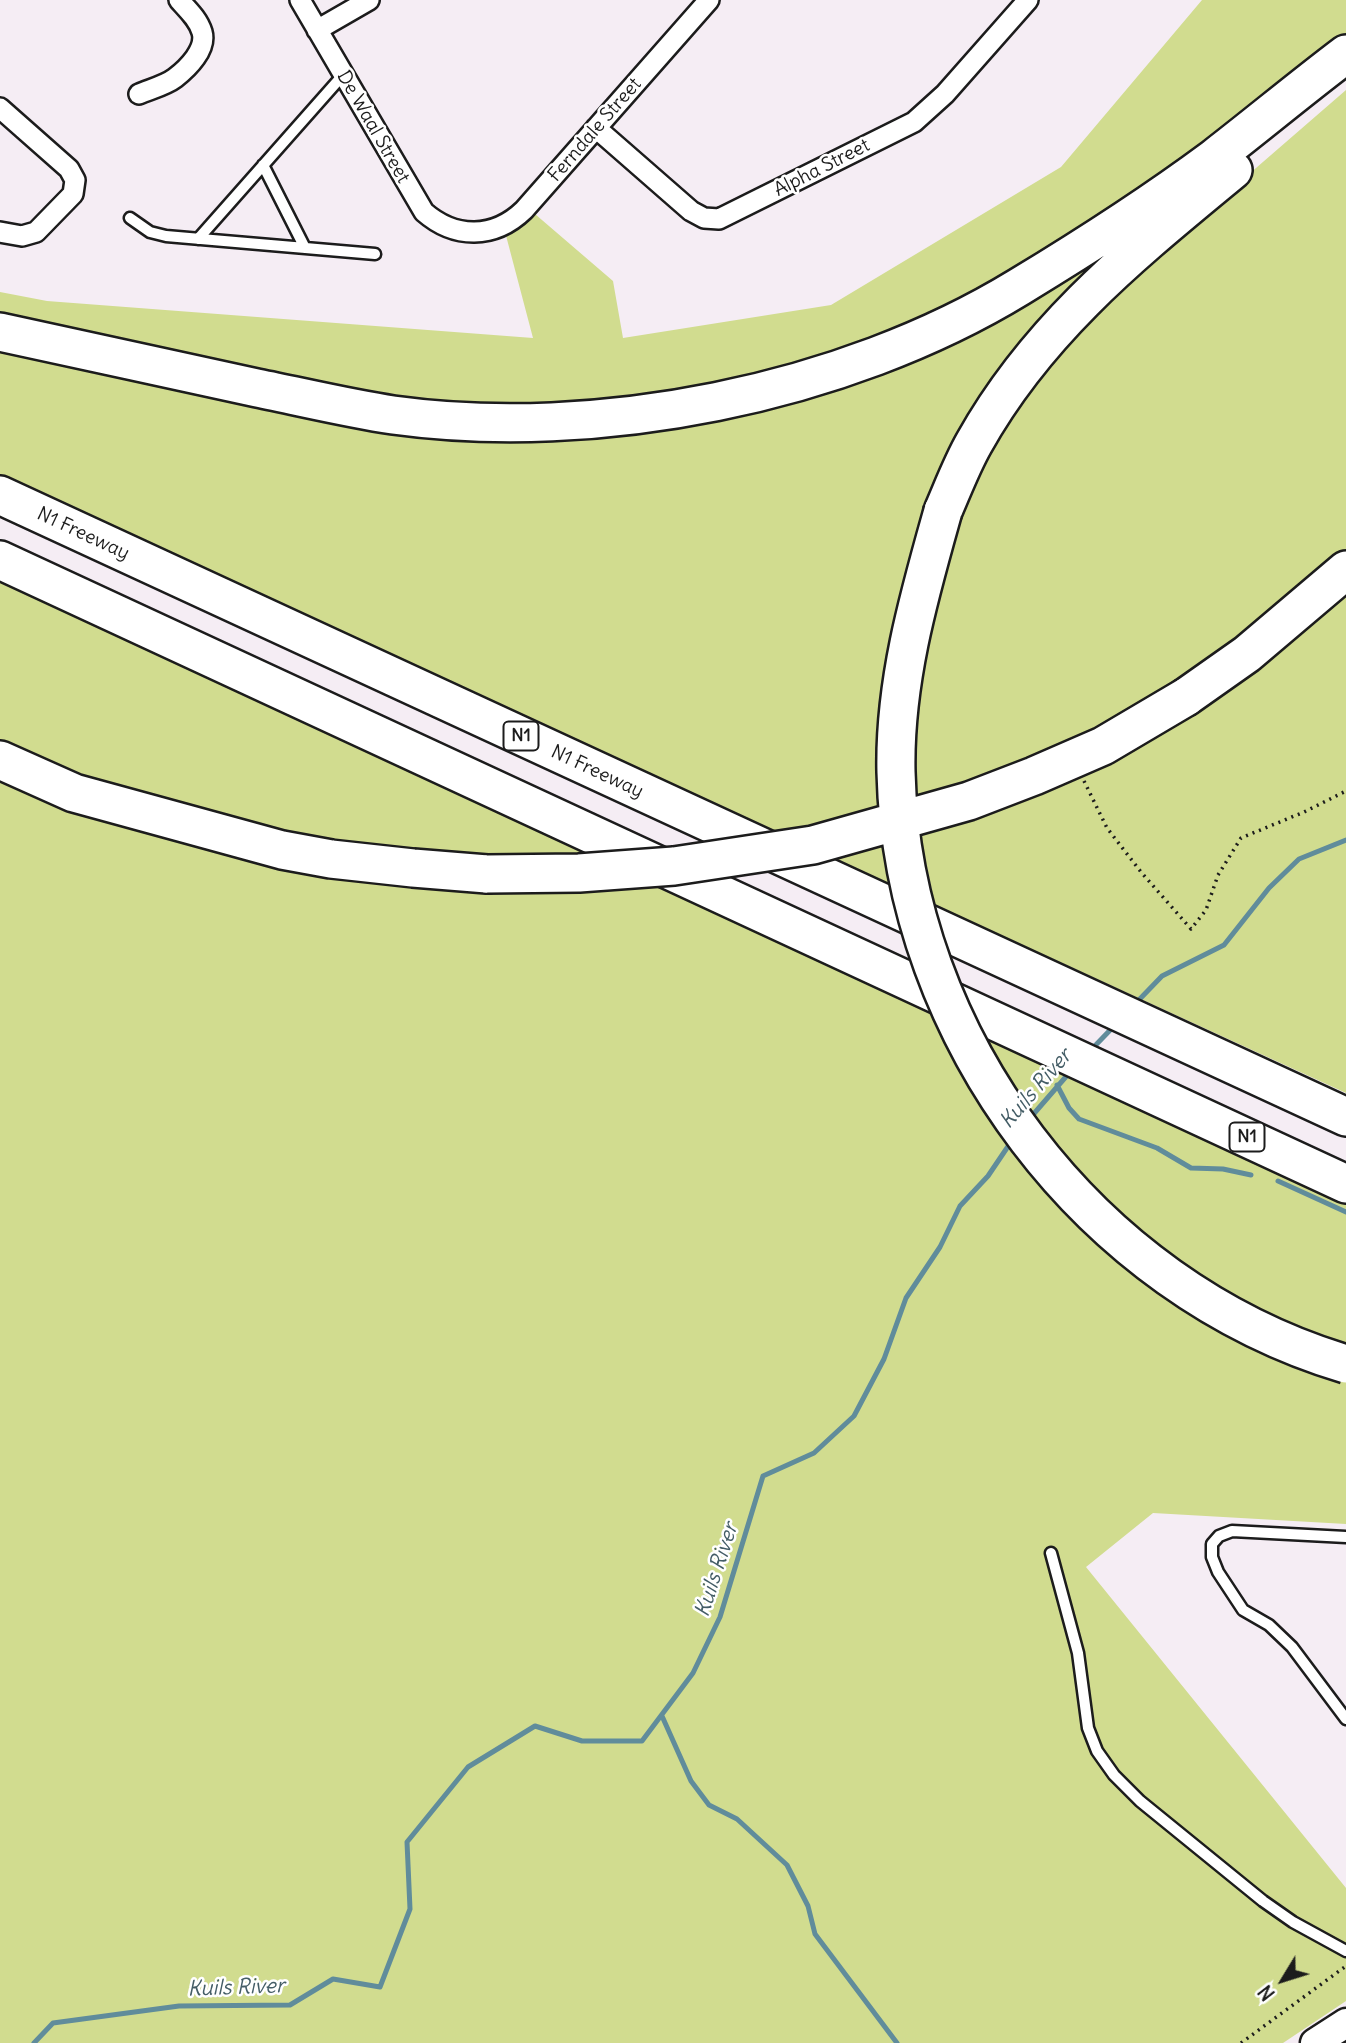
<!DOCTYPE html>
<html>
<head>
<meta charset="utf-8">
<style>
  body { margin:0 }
  #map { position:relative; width:1346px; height:2043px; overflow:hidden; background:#f5edf4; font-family:Delius,sans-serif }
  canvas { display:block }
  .north { position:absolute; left:1248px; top:1945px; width:70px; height:70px; -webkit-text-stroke:5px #fff; paint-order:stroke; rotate:232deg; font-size:19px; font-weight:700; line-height:28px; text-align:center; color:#1c1c1c }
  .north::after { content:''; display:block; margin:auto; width:24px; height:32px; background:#1c1c1c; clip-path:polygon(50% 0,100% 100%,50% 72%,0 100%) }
</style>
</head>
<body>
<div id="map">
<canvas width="1346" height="2043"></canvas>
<div class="north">N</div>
</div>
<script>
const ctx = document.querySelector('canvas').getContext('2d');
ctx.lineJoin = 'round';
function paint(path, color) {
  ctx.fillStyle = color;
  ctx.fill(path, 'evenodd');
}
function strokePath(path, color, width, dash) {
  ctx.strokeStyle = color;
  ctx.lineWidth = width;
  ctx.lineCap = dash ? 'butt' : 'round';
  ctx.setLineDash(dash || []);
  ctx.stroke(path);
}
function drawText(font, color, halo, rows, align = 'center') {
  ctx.font = font + ' Delius,sans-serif';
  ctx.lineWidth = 5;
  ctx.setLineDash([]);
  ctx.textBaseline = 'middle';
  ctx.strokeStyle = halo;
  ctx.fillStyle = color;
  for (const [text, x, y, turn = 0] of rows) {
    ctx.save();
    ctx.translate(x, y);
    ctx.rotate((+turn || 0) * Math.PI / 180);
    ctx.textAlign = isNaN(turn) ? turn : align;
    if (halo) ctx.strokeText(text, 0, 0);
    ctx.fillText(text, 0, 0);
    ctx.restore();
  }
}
const green = new Path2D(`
  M1202,0H1346V38L1097,224L895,336L767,379L635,404L415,405L0,319V292L47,301L533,338L504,228L528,208L613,281L623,338L831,305L1061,167Z
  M1346,90V558L1139,714L912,806L909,730L944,544L1010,410L1106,298Z
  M1132,225L923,517L899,597L886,659L881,707V815L780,838L0,477V341L376,420L700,415Z
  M0,582L598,859L459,860L242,829L47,766L0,745Z
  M1346,596V1093L935,905L920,835L964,821L1135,747L1176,724L1248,677Z
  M0,778L37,793L141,831L263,863L386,883L461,890L530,891L659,885L933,1013C1019,1200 1151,1317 1346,1382V1524L1153,1513L1086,1567L1346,1888V2001L1283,2043H0Z
  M885,845L892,889L828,859Z
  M974,1033L1346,1205V1349L1308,1337L1167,1261L1083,1188Z`);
const stream = new Path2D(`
  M1135,1004L1162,976L1224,945L1269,888L1299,859L1346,840
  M1089,1052L1116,1024
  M1057,1085L1069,1108L1079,1119L1157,1148L1191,1168L1223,1169L1251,1175
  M1031,1117L1070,1072
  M1278,1181L1346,1212
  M662,1716L691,1781L709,1805L737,1819L787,1865L808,1906L815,1934L897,2043
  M34,2043L53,2023L179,2006L290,2005L333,1979L380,1987L410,1909L407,1842L468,1767L535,1726L582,1741H642L693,1673L720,1617L763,1476L814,1453L854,1416L884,1359L906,1298L940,1247L960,1206L988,1176L1013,1139`);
const path = new Path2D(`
  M1084,781L1107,828L1141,872L1191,929L1206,910L1218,875L1241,838L1304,812L1346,791
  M1241,2043L1346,1966`);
const service = new Path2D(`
  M263,165L305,248
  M130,218L150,232L166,236L375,254
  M198,239L343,75
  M1346,1537L1232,1531L1219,1536L1212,1544V1557L1218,1572L1243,1610L1269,1625L1292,1647L1346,1719
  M1051,1553L1078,1653L1088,1728L1097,1751L1114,1775L1140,1801L1263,1901L1293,1922L1346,1951`);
const minor = new Path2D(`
  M300,0L424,212C455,239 494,239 524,210L709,0
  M317,30L369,0
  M139,94C151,89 166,85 175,78C188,68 207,49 202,32C198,19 188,10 179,0
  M0,108L69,169L75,180L73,194L36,232L22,236L0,232
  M596,128L691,211L704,218L719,219L914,122L945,94L1028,0`);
const secondary = new Path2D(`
  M1315,2043L1346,2023`);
const motorway = new Path2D(`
  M0,332C86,350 171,370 257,388C302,397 347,408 393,415C596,443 844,394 1019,287C1085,247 1152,204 1214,158C1258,124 1301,88 1346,54
  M0,495L1346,1117
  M943,511C953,488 962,464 974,443C1038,328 1134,252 1233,170
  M0,560L1346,1184
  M1186,697L1247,654L1346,570
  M0,760L74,793L282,850L331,859L413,868L487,874`);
const motorwayBridge = new Path2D(`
  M943,511C919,596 894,682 896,772C902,1038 1091,1288 1346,1364
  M487,874L579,873L674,866L813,845L969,801L1034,776L1103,746L1186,697`);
const shields = [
  [521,736,35],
  [1247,1137,35]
];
const shieldNames = [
  ["N1",521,736],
  ["N1",1247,1137]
];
const streetNames = [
  ["De Waal Street",373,127,60],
  ["Ferndale Street",595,130,-49],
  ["Alpha Street",822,168,-27],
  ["N1 Freeway",83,534,25],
  ["N1 Freeway",597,772,25]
];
const waterNames = [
  ["Kuils River",1036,1089,-49],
  ["Kuils River",717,1570,-72],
  ["Kuils River",236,1988,-2]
];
paint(green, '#d1dc8f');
strokePath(stream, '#608c9b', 5);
strokePath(service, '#1c1c1c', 15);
strokePath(minor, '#1c1c1c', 24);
strokePath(secondary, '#1c1c1c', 33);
strokePath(motorway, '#1c1c1c', 42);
strokePath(path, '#1c1c1c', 3.5, [2, 5]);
strokePath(service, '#fff', 10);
strokePath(minor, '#fff', 19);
strokePath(secondary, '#fff', 28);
strokePath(motorway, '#fff', 37);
strokePath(motorwayBridge, '#1c1c1c', 42, []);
strokePath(motorwayBridge, '#fff', 37);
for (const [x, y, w] of shields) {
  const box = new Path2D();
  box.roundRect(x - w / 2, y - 14.5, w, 29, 5);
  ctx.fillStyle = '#fff';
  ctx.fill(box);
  strokePath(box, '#1c1c1c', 2);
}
drawText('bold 18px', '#1c1c1c', null, shieldNames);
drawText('19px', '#1c1c1c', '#fff', streetNames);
drawText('italic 21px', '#445d66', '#fff', waterNames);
</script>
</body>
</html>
